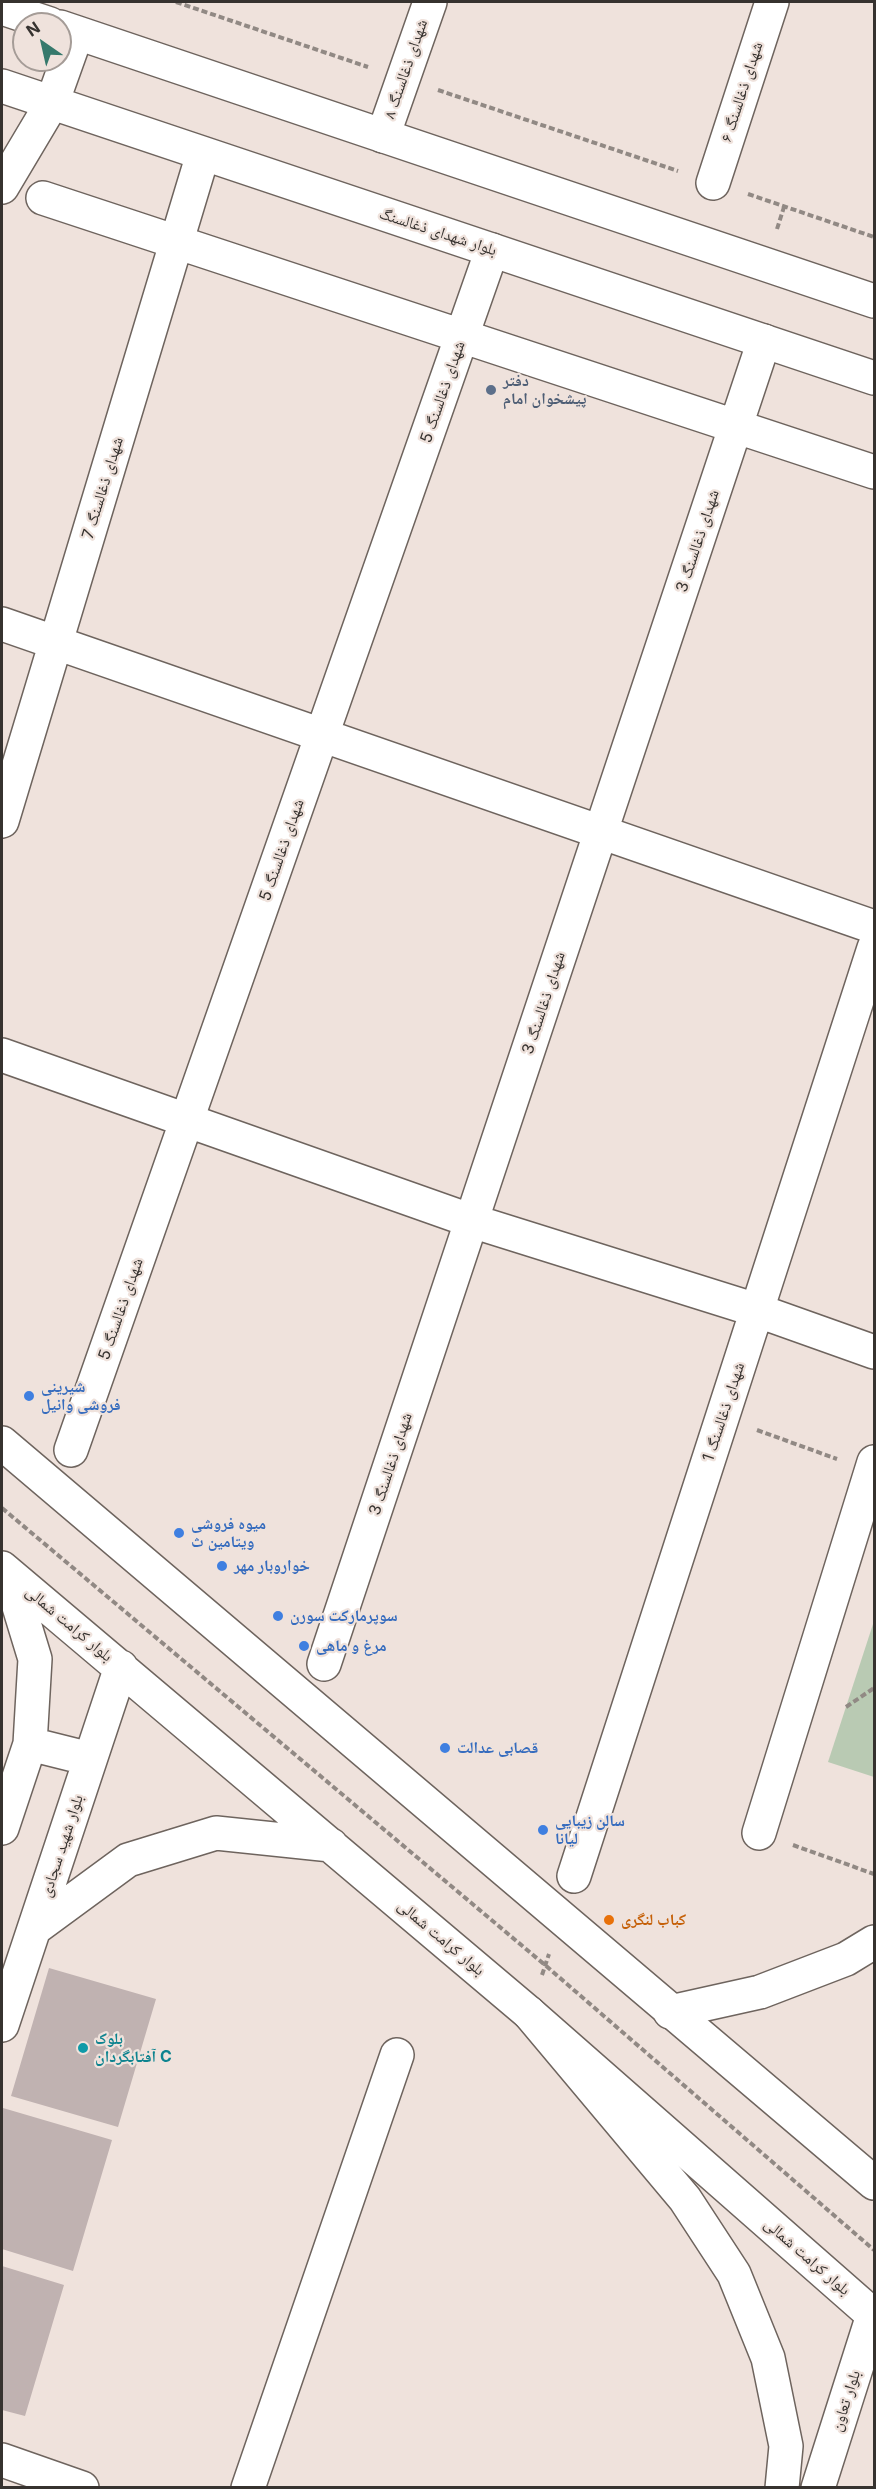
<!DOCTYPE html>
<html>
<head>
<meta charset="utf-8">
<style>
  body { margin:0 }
  #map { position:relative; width:876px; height:2489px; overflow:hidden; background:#efe2dc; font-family:Inter,sans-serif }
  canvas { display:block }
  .frame { position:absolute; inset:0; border:3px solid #36322f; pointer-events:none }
  .north { position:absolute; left:12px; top:12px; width:60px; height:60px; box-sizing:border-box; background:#efe2dc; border:2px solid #a59c97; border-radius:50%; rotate:326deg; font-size:16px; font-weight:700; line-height:24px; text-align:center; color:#36322f }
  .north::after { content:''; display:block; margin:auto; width:21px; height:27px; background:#36796c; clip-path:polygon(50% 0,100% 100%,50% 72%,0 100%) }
</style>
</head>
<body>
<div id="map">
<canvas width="876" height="2489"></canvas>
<div class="frame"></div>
<div class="north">N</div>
</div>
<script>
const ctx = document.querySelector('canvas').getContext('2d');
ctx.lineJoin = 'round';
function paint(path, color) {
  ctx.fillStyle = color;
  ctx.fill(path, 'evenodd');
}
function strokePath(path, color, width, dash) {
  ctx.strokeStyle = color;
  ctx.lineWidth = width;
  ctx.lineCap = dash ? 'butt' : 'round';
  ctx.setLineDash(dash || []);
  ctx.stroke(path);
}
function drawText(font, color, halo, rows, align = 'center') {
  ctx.font = font + ' Inter,"Noto Naskh Arabic",sans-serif';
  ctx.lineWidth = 4.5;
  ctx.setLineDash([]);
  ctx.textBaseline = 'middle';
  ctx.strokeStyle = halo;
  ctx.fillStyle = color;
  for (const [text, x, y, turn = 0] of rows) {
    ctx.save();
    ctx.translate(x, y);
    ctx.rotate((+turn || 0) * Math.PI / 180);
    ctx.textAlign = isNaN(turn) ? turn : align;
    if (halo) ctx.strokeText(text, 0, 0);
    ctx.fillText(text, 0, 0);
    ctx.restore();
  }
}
const green = new Path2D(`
  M874,1621V1777L828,1762Z`);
const building = new Path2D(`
  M49,1968L156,1999L118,2127L11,2096Z
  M3,2108L112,2140L73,2271L2,2249Z
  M2,2266L64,2285L25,2416L2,2410Z`);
const path = new Path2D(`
  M176,2L368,67
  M438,90L678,171
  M748,194L874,237
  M777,229L784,207
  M757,1430L837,1459
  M2,1508L545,1965L874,2250
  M846,1707L874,1688
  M793,1845L874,1874
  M542,1975L549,1954`);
const minor = new Path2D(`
  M383,136L430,2
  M713,183L772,2
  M2,187L52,103
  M43,198L874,472
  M2,624L874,927
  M2,821L203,154
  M2,1055L472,1221L756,1310L874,1352
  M2,1443L874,2183
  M71,1450L492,250
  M2,1568L529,2013L874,2316
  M324,1664L764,341
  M30,1744L90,1759
  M2,1828L30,1744L35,1659L9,1574
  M759,1833L874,1462
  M574,1876L874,948
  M34,1929L128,1860L216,1833L331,1845
  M2,2025L121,1667
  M2,2460L82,2488
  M248,2488L397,2055`);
const major = new Path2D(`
  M2,8L50,24
  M60,27L874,301
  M2,86L874,378
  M52,103L77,33
  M670,2012L760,1992L846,1959L874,1942
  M529,2013L685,2199L734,2274L768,2358L786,2446L782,2488
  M818,2488L874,2312`);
const markers = [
  [491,390,6,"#5c6f8a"],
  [29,1396,6,"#3f7fe0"],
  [179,1533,6,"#3f7fe0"],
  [222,1566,6,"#3f7fe0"],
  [278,1616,6,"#3f7fe0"],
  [304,1646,6,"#3f7fe0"],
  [445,1748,6,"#3f7fe0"],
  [543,1830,6,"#3f7fe0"],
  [609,1920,6,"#e8710a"],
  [83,2048,6,"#0f9aa8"]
];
const streetNames = [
  ["شهدای ذغالسنگ ۸",406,69,-71],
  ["شهدای ذغالسنگ ۶",742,92,-72],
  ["بلوار شهدای ذغالسنگ",438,232,18],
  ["شهدای ذغالسنگ 5",443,392,-71],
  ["شهدای ذغالسنگ 7",103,488,-73],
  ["شهدای ذغالسنگ 3",698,541,-72],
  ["شهدای ذغالسنگ 5",282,850,-71],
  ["شهدای ذغالسنگ 3",544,1003,-72],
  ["شهدای ذغالسنگ 5",121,1309,-71],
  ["شهدای ذغالسنگ 1",724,1412,-72],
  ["شهدای ذغالسنگ 3",391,1464,-72],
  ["بلوار کرامت شمالی",69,1624,40],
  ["بلوار شهید سجادی",62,1846,-72],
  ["بلوار کرامت شمالی",441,1938,40],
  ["بلوار کرامت شمالی",807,2257,41],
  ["بلوار تعاون",846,2401,-72]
];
const serviceNames = [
  ["دفتر",503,381],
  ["پیشخوان امام",503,399]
];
const shopNames = [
  ["شیرینی",41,1387],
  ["فروشی وانیل",41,1405],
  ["میوه فروشی",191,1524],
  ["ویتامین ث",191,1542],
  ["خواروبار مهر",234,1566],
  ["سوپرمارکت سورن",290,1616],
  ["مرغ و ماهی",316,1646],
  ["قصابی عدالت",457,1748],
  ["سالن زیبایی",555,1821],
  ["لیانا",555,1839]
];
const foodNames = [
  ["کباب لنگری",621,1920]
];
const cultureNames = [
  ["بلوک",95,2039],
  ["آفتابگردان C",95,2057]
];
paint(green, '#b9cab3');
paint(building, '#c0b2b1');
strokePath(minor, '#6e645e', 36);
strokePath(major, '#6e645e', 36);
strokePath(path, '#918984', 4, [6, 3]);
strokePath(minor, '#fff', 33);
strokePath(major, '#fff', 33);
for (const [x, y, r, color] of markers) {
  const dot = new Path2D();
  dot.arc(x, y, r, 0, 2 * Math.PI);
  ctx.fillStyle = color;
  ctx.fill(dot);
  strokePath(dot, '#efe2dc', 2);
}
drawText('16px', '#36322f', '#efe2dc', streetNames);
drawText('bold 16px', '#4e5e75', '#efe2dc', serviceNames, 'left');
drawText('bold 16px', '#366cbe', '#efe2dc', shopNames, 'left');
drawText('bold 16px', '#c56008', '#efe2dc', foodNames, 'left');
drawText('bold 16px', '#0d838f', '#efe2dc', cultureNames, 'left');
</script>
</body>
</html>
